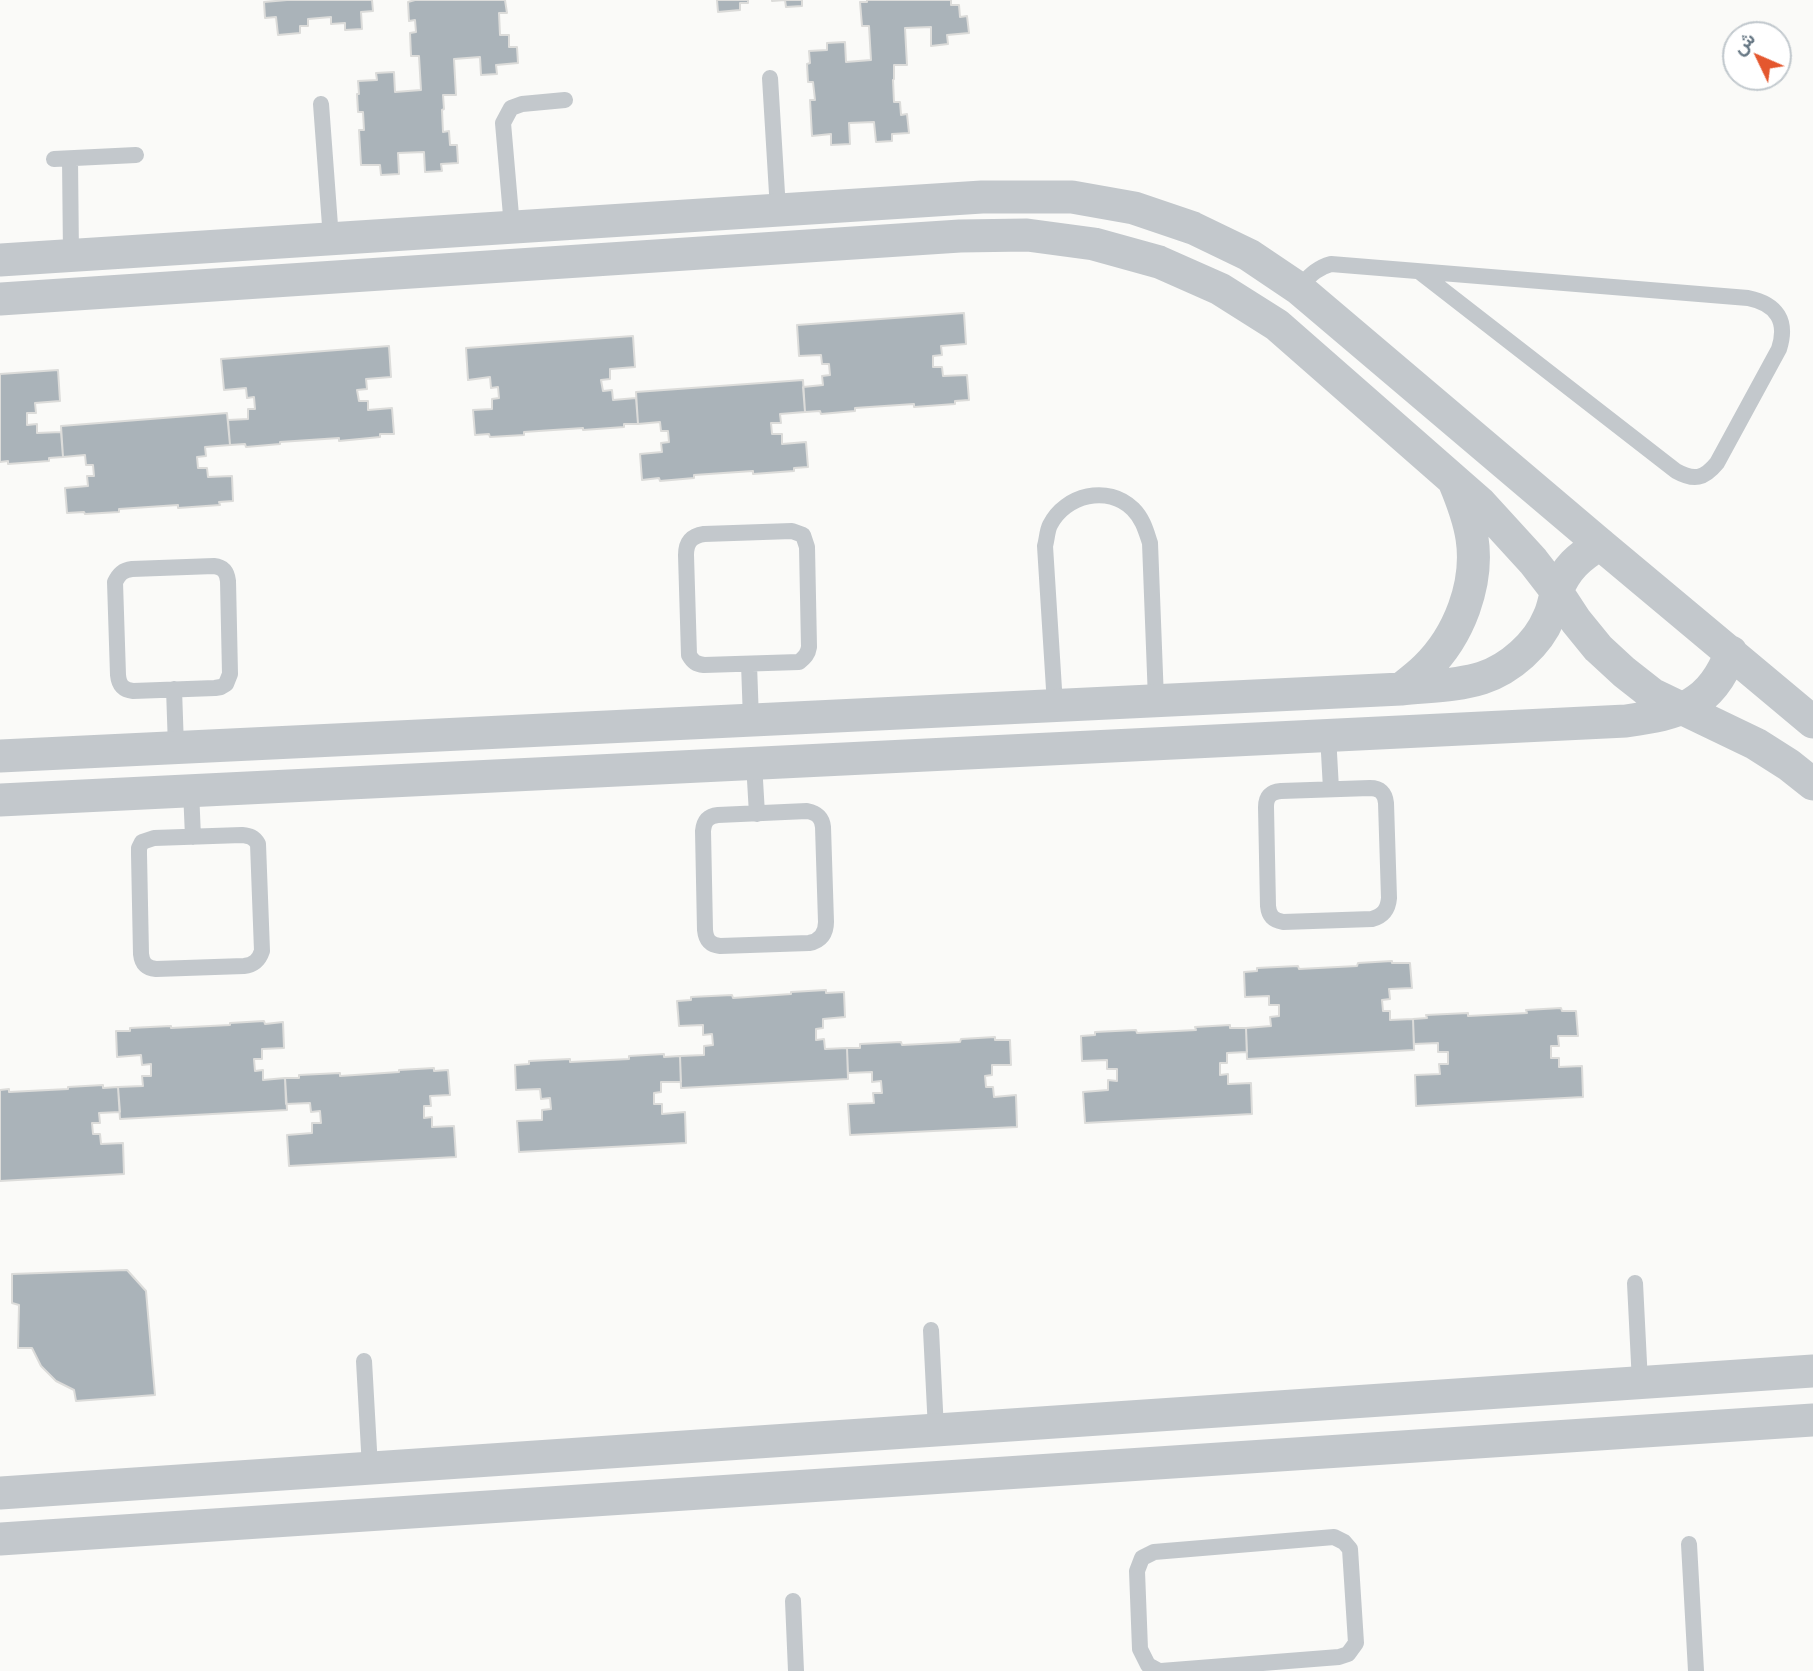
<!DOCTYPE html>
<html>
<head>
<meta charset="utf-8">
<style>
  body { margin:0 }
  #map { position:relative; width:1813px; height:1671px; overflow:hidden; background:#fafaf8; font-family:"Open Sans",Vazirmatn,sans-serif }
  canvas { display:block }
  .north { position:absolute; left:1722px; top:21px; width:70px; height:70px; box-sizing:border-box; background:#fff; border:2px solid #c1c8cd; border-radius:50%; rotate:314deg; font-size:19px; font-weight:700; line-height:28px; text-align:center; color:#657683 }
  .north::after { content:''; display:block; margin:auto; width:24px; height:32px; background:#e4572e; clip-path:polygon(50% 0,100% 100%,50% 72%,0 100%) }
</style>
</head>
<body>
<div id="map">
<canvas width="1813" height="1671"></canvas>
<div class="north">ش</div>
</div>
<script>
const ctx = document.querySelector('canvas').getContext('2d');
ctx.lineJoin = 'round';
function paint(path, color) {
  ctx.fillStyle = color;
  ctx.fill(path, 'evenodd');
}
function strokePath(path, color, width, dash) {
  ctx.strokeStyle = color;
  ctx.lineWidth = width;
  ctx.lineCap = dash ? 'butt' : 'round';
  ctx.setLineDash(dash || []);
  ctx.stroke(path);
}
const building = new Path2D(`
  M287,0H372L373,11L361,12L362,29L345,30V23L331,24V17L308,19V26H300V33L278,35L276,17L265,18L264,2Z
  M415,0H505L507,13H499L500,35H509V47H517L518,63L496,65L497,74L481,75L480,57L454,59L456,95H443L444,109L442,110L443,132L449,131L450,145H457L458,163L441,164L442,171L425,172L424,152L398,153L399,174L381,175L380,165H361L359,130H364L363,112H358L357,94H359L358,81L377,80L376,73L394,72L395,92L421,90L419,56H411L410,33L416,32L415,20L409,21L408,2Z
  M717,0H748V3H740V10L718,12Z
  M772,0H802V6L786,7L785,0L772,1Z
  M867,0H951V5H959L960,17L967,16L969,33L947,35L948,44L931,46V27L905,28L907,65H894V79L893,80L894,102H900L901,115L907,114L909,133L892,134V141L876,142L874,122L849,123L850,144L831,145V134L812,136L810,100H815L813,82H808L807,64L810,63L809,51L827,50V43L845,42L846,62L871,60L869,26H862L860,2H867Z
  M964,313L966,344L941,346L942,355L933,356V367H942L943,376L967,375L969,400L955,401V404L914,407V404L855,408V411L821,414L820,411L805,412L803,387L823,385L822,376L830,375L829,364H822L821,355L799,356L797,325Z
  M633,336L635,367L610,369V379L601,380L603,391L612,390L613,400L636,398L638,424H624V427L583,430V428L524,432V435L490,437L489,434L475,435L473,410L492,409V399L499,398L498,387L491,388L490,377L468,380L466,348Z
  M389,346L391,377L366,379L367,389L357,390L359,401H368V410L392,408L394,434H380V437L339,441V438L280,442V444L246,447L245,444L230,445L228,420L248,419V409H255L254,397L247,398L246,388L224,390L221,359Z
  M58,370L60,401L35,403L36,413H27V425L37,424V433L61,432L63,457L49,458V461L8,464V461L0,462V374Z
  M803,380L805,412L780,414L781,423H771L772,434H782V444L806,442L808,467L794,468V471L753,474V471L694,475V478L660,481L659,478L642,480L640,454L662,452L661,443L669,442L668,431H661L660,422L638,424L636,392Z
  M227,413L230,445L205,447L206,456L197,457L198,468H207L208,477L232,476L233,501L219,502L220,505L178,508V505L119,509V512L85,514L84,512L67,513L65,488L88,486L87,476H94L93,465H86L85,455L63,457L61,426Z
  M1392,961V963H1410L1412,988L1389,989L1390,999L1382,1000L1383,1011H1390V1020L1413,1019L1414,1050L1247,1059L1246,1028L1271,1026L1270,1017L1279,1016V1005H1269V996L1245,997L1244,972L1257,971V968L1298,966L1299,969L1357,966L1358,963Z
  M826,990V993L844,992L845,1017L823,1019V1028L816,1029V1040L824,1039L825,1049L847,1048L848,1079L681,1088L680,1056L704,1055V1046L713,1045L712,1034L703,1035V1025L679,1026L677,1001L691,1000V997L732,995L733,998L791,994V992Z
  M1561,1008L1562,1011H1576L1578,1036H1558L1559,1046H1551V1058H1559V1067L1582,1066L1583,1097L1416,1106L1415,1075L1440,1074L1439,1064H1448V1052H1438V1043L1414,1044L1413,1019L1427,1018L1426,1015L1468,1013V1016L1527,1013L1526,1010Z
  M264,1021L265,1024L283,1022L284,1048L262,1049V1059H254L255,1071L263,1070V1080L285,1078L287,1110L120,1119L118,1087L143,1086L142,1076H151V1064L142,1065L141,1055L117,1057L116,1031H130V1028L171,1026V1028L230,1025V1023Z
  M1230,1025V1028H1246L1247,1052L1227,1053V1063H1220V1075L1228,1074V1084L1251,1083L1252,1114L1085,1123L1083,1092L1108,1090V1080L1117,1081V1069H1107V1060L1082,1061L1081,1036L1095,1035V1032L1136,1030L1137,1033L1196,1030L1195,1027Z
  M995,1037V1040H1010L1011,1065H992V1075L985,1076L986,1087H993L994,1097L1016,1095L1017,1127L850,1135L848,1104L874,1103L873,1093H882L881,1081L872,1082V1072L848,1073L847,1048H860V1044L901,1042L902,1045L960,1042L961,1039Z
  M664,1054V1057L680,1056L681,1082H661V1092L654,1093V1104H662V1114L685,1112L686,1143L519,1152L517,1121L542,1120V1110L551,1109L550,1098L541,1099L540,1089L516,1090L515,1065L529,1064V1061L570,1059V1062L629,1059V1056Z
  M434,1068V1071L448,1070L450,1095L430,1096L431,1106H424V1118L432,1117V1127L454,1126L456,1157L289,1166L287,1135L312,1133V1123H321L320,1111L311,1112L310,1103L286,1104L285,1078H299V1075L340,1073V1076L399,1072V1070Z
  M103,1085V1088L118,1087L120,1112L99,1113L100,1123H92L93,1134H100L101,1144L123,1143L124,1174L0,1181V1090L9,1089V1092L68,1089V1087Z
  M127,1270L146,1291L155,1395L76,1401L74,1390L56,1381L41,1366L32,1348H18L19,1305L12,1303V1274Z`);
const lane = new Path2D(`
  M770,78L778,210
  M321,104L331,239
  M54,159L136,155
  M70,159L71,256
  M512,227L503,123L511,108L522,104L565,100
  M1298,288C1309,277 1316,268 1331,264L1748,298C1777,304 1788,321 1779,349L1717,463C1704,479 1694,481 1676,471L1421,273
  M792,531L803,535L807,547L809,647C808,654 805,657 799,662L704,665C696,664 693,662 689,655L686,555C686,543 691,536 704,534Z
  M214,566C223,567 227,572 228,581L230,674L226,684L221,687L215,688L133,691C123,690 119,685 118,675L115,582C119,574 123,570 132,569Z
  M749,664L751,720
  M174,689L176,747
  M1055,705L1045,546C1047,539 1047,531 1050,525C1065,495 1108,484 1133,509C1143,519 1146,531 1150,543L1156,700
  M1328,735L1331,789
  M754,763L757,814
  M1370,788C1380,788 1385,793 1386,803L1389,898C1388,910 1383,916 1372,919L1283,922C1273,920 1269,916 1268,906L1266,807C1266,796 1271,792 1281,791Z
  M191,790L193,837
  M807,811C817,813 822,817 823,827L826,922C826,933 821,941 809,943L720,946C710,945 706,940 705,930L703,831C704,821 708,816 718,815Z
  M242,835C250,836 254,837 258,844L262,951C259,960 254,965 244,966L156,969C146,968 142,963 141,954L139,854V848L142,842L154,838Z
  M1635,1283L1640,1383
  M931,1330L936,1430
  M364,1361L370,1468
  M1689,1544L1696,1671
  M793,1601L796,1671
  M1159,1671L1148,1665L1140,1649L1137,1571L1142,1558L1154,1552L1334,1537L1344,1542L1350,1549L1356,1643L1348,1654L1339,1657L1161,1671`);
const street = new Path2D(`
  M0,260L982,197H1072L1134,208L1193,228L1249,255L1298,288L1600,544L1813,722
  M0,299L960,236L1027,235L1094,244L1159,262L1220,289L1277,325L1480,503L1533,561L1557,592L1576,621L1598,648L1624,672L1652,694L1756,744L1789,765L1813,784
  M1401,689C1410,682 1419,675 1426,668C1459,636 1479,584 1472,538C1469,518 1462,500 1454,481
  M0,756L1401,689C1428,686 1457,686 1482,678C1510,669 1538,644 1549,617C1553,609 1554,600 1557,591C1566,568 1579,557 1600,544
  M0,800L1626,721C1679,713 1711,707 1731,652
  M0,1493L1813,1371
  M0,1539L1813,1420`);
paint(building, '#aab3b9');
strokePath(building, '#dcdcda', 2);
strokePath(lane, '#c3c8cc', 16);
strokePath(street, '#c3c8cc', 33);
</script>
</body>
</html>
